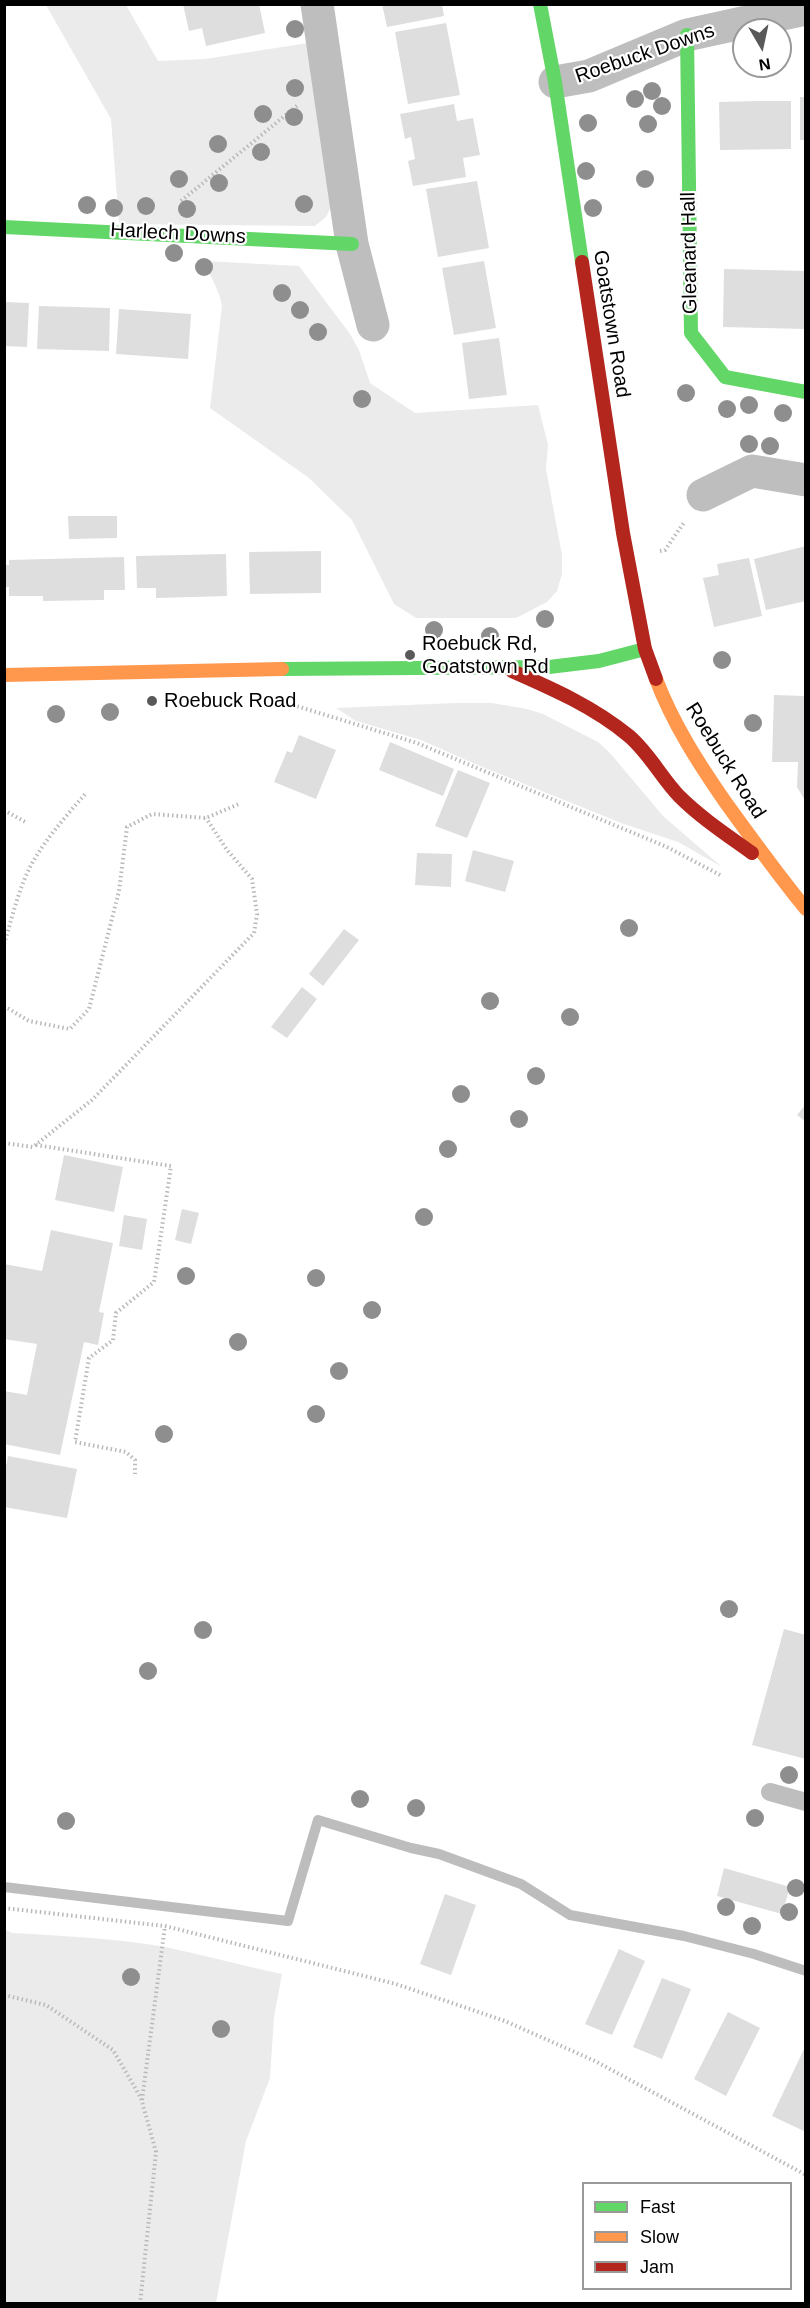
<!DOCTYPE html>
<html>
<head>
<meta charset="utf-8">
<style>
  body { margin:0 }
  #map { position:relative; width:810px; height:2308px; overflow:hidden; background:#fff; font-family:Arial,sans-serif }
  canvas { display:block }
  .frame { position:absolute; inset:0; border:6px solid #000; pointer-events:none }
  .legend { position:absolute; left:582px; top:2182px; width:210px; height:108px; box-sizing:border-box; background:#fff; border:2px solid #999; margin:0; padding:8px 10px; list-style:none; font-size:18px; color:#000 }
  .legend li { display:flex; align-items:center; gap:12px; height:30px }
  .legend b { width:30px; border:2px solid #999 }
  .north { position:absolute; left:732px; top:18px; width:60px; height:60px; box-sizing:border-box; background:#fff; border:2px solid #999; border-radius:50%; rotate:171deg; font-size:16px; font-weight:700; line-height:24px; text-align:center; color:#000 }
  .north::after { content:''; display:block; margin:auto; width:21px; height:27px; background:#595959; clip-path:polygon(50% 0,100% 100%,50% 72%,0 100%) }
</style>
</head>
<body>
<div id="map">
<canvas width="810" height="2308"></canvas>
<div class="frame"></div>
<ul class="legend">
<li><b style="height:8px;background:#63d668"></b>Fast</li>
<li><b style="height:8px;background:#ff974d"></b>Slow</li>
<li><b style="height:8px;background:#b3261e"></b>Jam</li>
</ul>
<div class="north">N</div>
</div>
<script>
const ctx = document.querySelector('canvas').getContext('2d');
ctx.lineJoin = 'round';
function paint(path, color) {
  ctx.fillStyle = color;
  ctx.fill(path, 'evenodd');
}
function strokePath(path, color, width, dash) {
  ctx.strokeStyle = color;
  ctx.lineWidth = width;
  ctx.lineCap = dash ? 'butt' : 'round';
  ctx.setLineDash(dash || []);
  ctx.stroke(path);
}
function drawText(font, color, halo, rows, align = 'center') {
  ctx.font = font + ' Arial,sans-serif';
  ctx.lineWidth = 4.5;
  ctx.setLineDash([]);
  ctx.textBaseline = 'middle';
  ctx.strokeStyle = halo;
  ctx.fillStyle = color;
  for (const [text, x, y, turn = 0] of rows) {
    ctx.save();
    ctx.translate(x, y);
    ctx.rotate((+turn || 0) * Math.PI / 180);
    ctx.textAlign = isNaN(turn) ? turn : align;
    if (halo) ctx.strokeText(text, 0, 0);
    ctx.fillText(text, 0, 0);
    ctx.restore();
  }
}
const green = new Path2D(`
  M46,5H126L158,61L205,59L308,43L333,203L326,217L315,226L119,224L111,119Z
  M205,261L299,266L350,334L359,350L370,383L415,413L538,405L548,445L546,469L562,555V574L557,591L547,602L516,618H416L394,604L352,520L309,478L210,408L222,306C219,289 210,277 205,261Z
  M455,703H492L527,709L543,714L598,742L610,753L663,816L722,867L678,842L621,823L475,764L421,740L356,721L336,708Z
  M5,1930L13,1933C63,1936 115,1938 165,1947C204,1955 243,1966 282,1974L274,2017L270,2078L246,2141L216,2303H5Z`);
const stream = new Path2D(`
  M4,1887L288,1921L318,1820L411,1848L439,1854L521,1884L570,1915L684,1936L754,1954L806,1971`);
const building = new Path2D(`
  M183,4H259L265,33L206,46L202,28L189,31Z
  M382,4H442L444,16L387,27Z
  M446,23L460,95L408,104L395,32Z
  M800,97H806V140H800Z
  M758,101H791V149L720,150L719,102Z
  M454,104L457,121L473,118L480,155L463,158L466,177L413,186L408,161L415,159L411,137L405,139L400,114Z
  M477,181L489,248L438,257L426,189Z
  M484,261L496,328L454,335L442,268Z
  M724,269L806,271V329L723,327Z
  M4,302L29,303L27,347L4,346Z
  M39,306L110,308L109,351L37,349Z
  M119,309L191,314L188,359L116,354Z
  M499,338L507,395L469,399L462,343Z
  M68,516H117V538L69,539Z
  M806,546V601L766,610L754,559Z
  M321,551V593L250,594L249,552Z
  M226,554L227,596L156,598V588H137L136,556Z
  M124,557L125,590H104V600L43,601V596H9V587H4V565H9V560Z
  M749,558L762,616L714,627L703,578L719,575L717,564Z
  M774,695L806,696V802L797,787L798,762H772Z
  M299,735L336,750L316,799L274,782L287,751L292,753Z
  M390,742L454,769L443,796L379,770Z
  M458,770L490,783L467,838L435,826Z
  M473,850L514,861L505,892L465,881Z
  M417,853L452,854L451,887L415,885Z
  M344,929L359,940L323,986L309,974Z
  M302,987L317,999L287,1038L271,1027Z
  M806,1104V1122L797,1115Z
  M64,1155L123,1167L114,1212L55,1200Z
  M182,1209L199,1213L191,1244L175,1240Z
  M124,1215L147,1219L142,1250L119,1246Z
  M51,1230L113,1243L99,1312L104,1313L98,1345L84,1342L60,1455L4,1444V1391L27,1395L37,1344L4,1339V1264L42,1271Z
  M8,1456L77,1469L67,1518L4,1507V1476Z
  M784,1629L806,1635V1759L752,1745Z
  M724,1868L790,1887L782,1914L717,1896Z
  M445,1894L476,1905L451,1975L420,1964Z
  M619,1949L645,1961L612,2035L585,2024Z
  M662,1978L691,1989L662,2059L633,2047Z
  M728,2012L760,2028L726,2096L694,2079Z
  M806,2045V2132L772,2116Z`);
const path = new Path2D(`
  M181,201L298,105
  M660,551L665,550L685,521
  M293,705L417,743L667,847L722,876
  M4,810L27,823
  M4,944C13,916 19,885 34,860C48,836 68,814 86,793
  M4,1006L29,1021L70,1029L89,1009L119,891L127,827L152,814L206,818L239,804
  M4,1143L33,1147L92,1100L254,933L257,914L252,879L227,850L206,818
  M36,1145L171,1166L154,1282L116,1313L113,1340L89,1358L75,1442L126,1452L135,1460V1474
  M4,1908L165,1926L396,1984L505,2021L595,2061L806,2175
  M4,1995L46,2005L113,2050L141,2098L156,2152L140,2304
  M142,2100L165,1926`);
const lane = new Path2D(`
  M770,1792L806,1802`);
const street = new Path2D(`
  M317,4L352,244L373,325
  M555,82L589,76L687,35L806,9
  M703,495L752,471L806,480`);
const fast = new Path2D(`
  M540,4L555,82L582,262
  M687,35L691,333L725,377L806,392
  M4,227L352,244
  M282,669L549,667L599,661L645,649`);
const slow = new Path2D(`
  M4,675L282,669
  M656,679C673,724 699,764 726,803C752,839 778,875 806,909`);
const jam = new Path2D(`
  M582,262L623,533L645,649L656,679
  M512,671C553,689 594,707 629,736C649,753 661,777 679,796C701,818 727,835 752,853`);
const trees = [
  [295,29],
  [295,88],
  [652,91],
  [635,99],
  [662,106],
  [263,114],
  [294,117],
  [588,123],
  [648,124],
  [218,144],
  [261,152],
  [586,171],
  [179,179],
  [645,179],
  [219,183],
  [304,204],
  [87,205],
  [146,206],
  [114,208],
  [593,208],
  [187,209],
  [174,253],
  [204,267],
  [282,293],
  [300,310],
  [318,332],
  [686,393],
  [362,399],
  [749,405],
  [727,409],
  [783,413],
  [749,444],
  [770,446],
  [545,619],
  [434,630],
  [490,636],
  [722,660],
  [110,712],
  [56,714],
  [753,723],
  [629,928],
  [490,1001],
  [570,1017],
  [536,1076],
  [461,1094],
  [519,1119],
  [448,1149],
  [424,1217],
  [186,1276],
  [316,1278],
  [372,1310],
  [238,1342],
  [339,1371],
  [316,1414],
  [164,1434],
  [729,1609],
  [203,1630],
  [148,1671],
  [789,1775],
  [360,1799],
  [416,1808],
  [755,1818],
  [66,1821],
  [796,1888],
  [726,1907],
  [789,1912],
  [752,1926],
  [131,1977],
  [221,2029]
];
const markers = [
  [410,655,6,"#595959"],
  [152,701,6,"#595959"]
];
const streetNames = [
  ["Roebuck Downs",645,54,-19],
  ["Harlech Downs",178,234,3],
  ["Gleanard Hall",690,253,-91],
  ["Goatstown Road",611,324,81],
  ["Roebuck Road",725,761,58]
];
const poiNames = [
  ["Roebuck Rd,",422,644],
  ["Goatstown Rd",422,667],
  ["Roebuck Road",164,701]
];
paint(green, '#ebebeb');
strokePath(stream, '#bdbdbd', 10);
paint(building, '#dedede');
strokePath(path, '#b9b9b9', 4, [1.5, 3]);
strokePath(lane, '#bebebe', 18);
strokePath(street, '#bebebe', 33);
strokePath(fast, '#63d668', 14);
strokePath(slow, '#ff974d', 14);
strokePath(jam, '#b3261e', 14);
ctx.fillStyle = '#8e8e8e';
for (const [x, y] of trees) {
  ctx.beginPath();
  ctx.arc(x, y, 9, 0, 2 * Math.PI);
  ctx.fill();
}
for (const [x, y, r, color] of markers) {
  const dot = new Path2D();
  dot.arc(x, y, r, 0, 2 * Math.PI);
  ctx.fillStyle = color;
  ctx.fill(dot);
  strokePath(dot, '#fff', 2);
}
drawText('20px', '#000', '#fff', streetNames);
drawText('20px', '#000', '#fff', poiNames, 'left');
</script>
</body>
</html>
